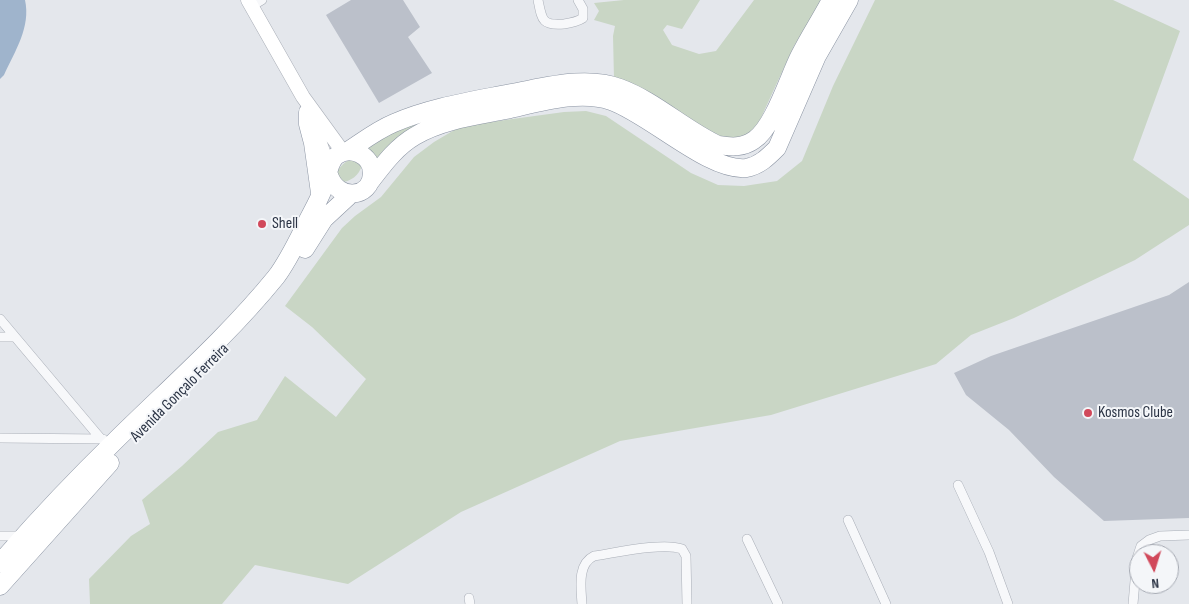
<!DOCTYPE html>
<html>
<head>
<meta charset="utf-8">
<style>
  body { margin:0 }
  #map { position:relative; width:1189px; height:604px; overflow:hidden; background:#e4e7ec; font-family:"Sofia Sans Condensed",sans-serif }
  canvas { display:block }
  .north { position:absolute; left:1129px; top:544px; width:50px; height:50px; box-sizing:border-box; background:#f4f6f9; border:1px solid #a4a8b1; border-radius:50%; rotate:175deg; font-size:14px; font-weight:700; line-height:20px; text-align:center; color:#2b3445 }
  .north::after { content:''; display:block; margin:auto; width:18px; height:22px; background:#d1495b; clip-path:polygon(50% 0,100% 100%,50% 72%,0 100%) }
</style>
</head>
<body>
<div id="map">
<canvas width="1189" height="604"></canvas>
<div class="north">N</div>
</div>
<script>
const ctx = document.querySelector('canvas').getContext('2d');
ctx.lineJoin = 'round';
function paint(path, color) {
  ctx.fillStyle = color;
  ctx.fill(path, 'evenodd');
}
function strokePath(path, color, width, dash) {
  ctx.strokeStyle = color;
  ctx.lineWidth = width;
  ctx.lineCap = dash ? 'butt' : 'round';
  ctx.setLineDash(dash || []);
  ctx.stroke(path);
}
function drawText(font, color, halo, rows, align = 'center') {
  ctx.font = font + ' "Sofia Sans Condensed",sans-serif';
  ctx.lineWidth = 4;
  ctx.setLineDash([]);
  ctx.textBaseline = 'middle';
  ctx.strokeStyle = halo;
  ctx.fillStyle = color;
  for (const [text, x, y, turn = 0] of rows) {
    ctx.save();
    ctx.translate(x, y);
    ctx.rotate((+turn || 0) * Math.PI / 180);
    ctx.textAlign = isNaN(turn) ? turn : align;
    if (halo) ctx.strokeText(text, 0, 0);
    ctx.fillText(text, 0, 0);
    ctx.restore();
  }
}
const green = new Path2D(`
  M624,0H700L682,29L667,25L663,30L672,45L699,54L716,51L754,0H822L794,46L759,122C749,135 742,139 726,141L614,79L613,36L615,26L594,20L599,11L594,3Z
  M875,0H1113L1180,31L1133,160L1189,199V225L1135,260L1014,318L971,335L936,364L771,415L620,441L461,512L348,584L255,565L222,604H90L89,579L131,536L150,524L142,500L182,466L218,432L257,420L285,376L336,417L366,379L312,327L285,306L342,228L355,216L381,197L414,157L434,142L461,126L564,112L586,111L606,116L691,173L718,185L744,186L777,181L802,161L833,86Z
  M439,115L375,164L365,148L396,129Z
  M355,158L362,165C359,176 351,181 340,183L335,176C339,167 345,160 355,158Z`);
const water = new Path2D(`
  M0,0H25C31,27 15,51 4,75L0,79Z`);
const building = new Path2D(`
  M351,0H403L420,27L408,37L432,73L379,103L326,15Z
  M1189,282V518L1104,521L1054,477L1009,430L966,395L954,373L991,356L1169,295Z`);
const street = new Path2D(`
  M538,0C542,20 542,26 564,24C571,23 577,22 583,18V9L578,0
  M252,6L262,0
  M0,319L101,439
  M0,337H14
  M0,438L103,439
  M958,485L989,552L1008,604
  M848,520L886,604
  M0,536H23
  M747,539L778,604
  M469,598L470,604
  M582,604C581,588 577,564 594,556C615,553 663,542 682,549L686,556L687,604
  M1133,604L1137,558L1141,546L1149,540L1160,536L1189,535`);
const secondary = new Path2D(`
  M248,0L303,97L343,152
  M316,133L329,167`);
const highway = new Path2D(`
  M308,112V124L313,143L320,193
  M348,151C363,141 377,130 394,123C431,107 471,101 511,93C545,87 586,75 620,88C655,101 684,129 718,145C731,147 743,148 754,140C773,128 789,77 799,57C809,37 821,19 831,0
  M370,182C383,165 396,147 415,136C442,120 476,116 506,110C538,103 579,90 611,101C649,114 709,172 746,168C759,166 768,157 777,148L817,56L849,0
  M305,249L324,219L351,194
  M0,563C37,520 76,479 117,439C171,386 228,336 276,277C288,261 297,242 306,224C312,212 319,200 324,187C328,177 328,163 336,156C350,145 372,155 372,173C371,199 337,201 329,175
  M0,586L110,463`);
const markers = [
  [262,224,5,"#d1495b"],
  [1088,413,5,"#d1495b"]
];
const poiNames = [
  ["Shell",272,224],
  ["Kosmos Clube",1098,413]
];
const streetNames = [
  ["Avenida Gonçalo Ferreira",180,393,-45]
];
paint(green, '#c9d6c5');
paint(water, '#9fb4cc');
paint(building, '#bbc0ca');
strokePath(street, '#a9aeb7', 10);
strokePath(secondary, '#a9aeb7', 15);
strokePath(highway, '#8b94a3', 19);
strokePath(street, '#f7f8fa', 9);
strokePath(secondary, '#fff', 14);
strokePath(highway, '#fff', 18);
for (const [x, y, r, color] of markers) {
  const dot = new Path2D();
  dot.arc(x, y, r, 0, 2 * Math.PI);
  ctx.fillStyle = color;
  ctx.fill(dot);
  strokePath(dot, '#f4f6f9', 2);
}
drawText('16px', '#2b3445', '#f4f6f9', poiNames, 'left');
drawText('16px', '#2b3445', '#f4f6f9', streetNames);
</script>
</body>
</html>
